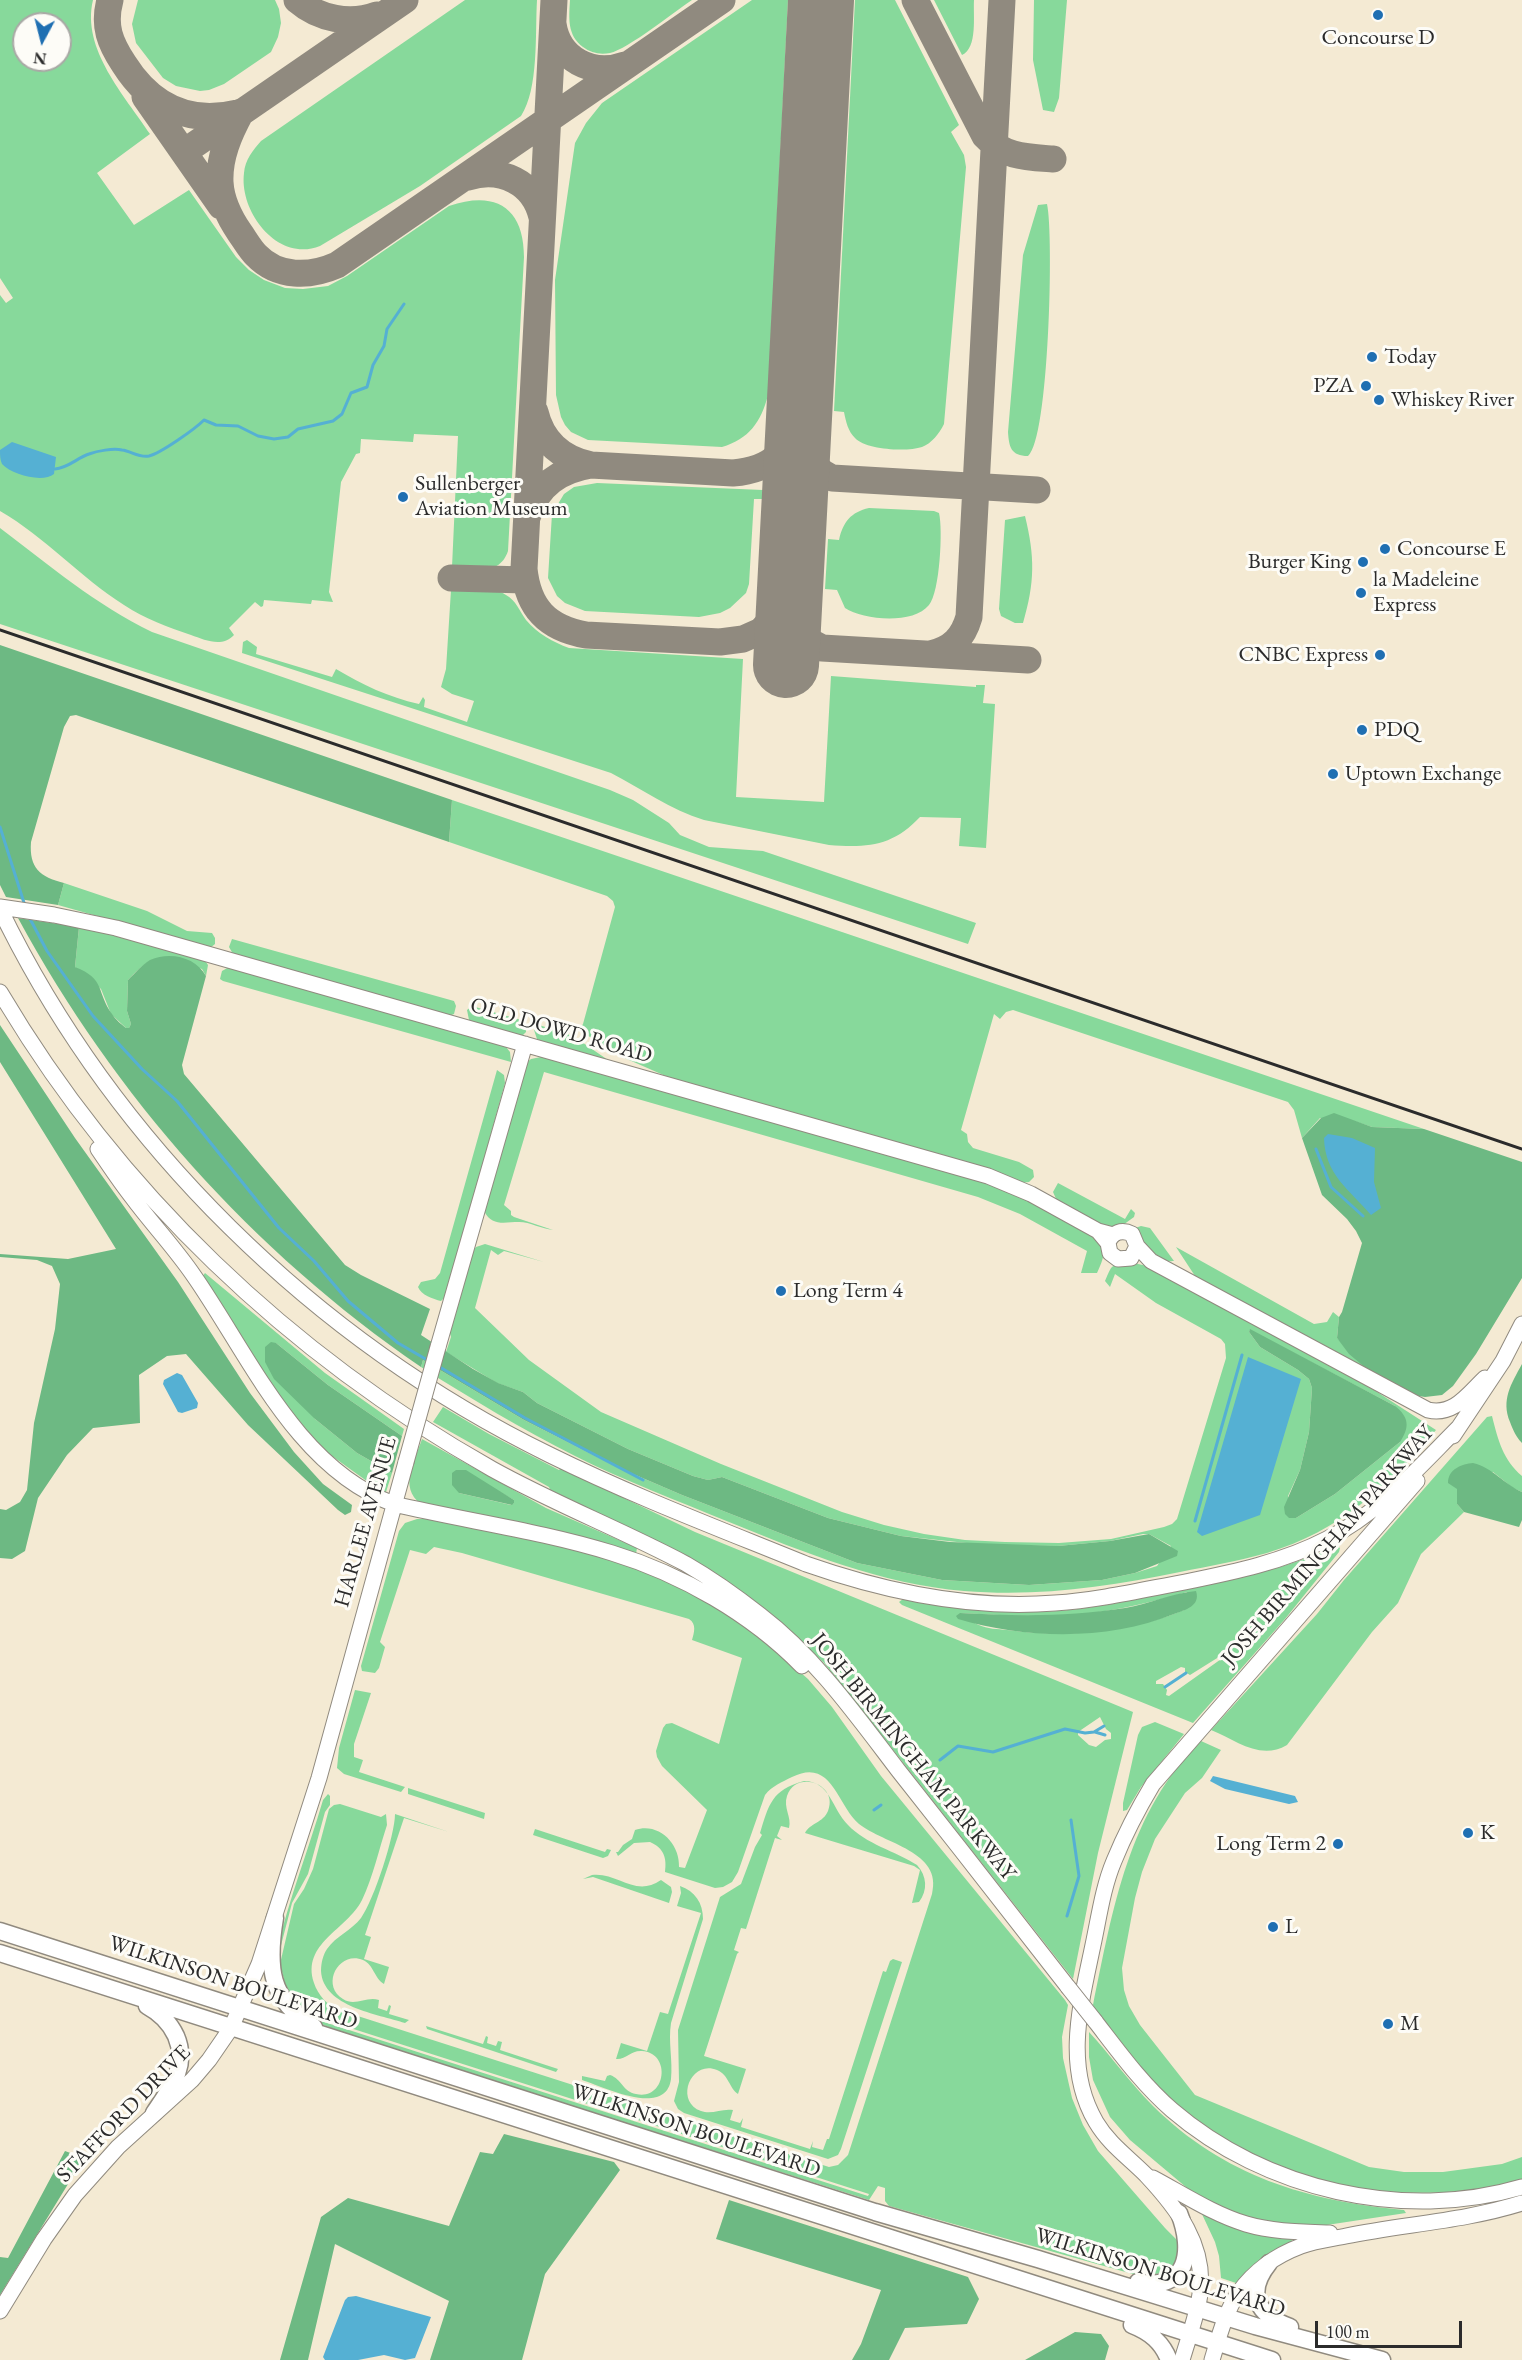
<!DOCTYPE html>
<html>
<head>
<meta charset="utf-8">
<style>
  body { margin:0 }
  #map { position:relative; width:1522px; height:2360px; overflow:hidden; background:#f4ead3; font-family:"EB Garamond",serif }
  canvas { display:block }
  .north { position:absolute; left:12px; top:12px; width:60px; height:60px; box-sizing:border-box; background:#fdfcf7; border:2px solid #a9a8a5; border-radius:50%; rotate:187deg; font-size:16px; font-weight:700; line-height:24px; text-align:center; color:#2b2b2b }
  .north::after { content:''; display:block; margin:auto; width:21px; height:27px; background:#1f6fb2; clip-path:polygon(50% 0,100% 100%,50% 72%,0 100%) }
  .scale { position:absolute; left:1315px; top:2321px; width:147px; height:27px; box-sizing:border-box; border:3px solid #2b2b2b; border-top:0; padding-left:8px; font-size:18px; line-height:21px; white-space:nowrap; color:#2b2b2b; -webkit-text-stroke:4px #fdfcf7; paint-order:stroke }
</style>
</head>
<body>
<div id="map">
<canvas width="1522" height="2360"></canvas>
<div class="north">N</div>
<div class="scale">100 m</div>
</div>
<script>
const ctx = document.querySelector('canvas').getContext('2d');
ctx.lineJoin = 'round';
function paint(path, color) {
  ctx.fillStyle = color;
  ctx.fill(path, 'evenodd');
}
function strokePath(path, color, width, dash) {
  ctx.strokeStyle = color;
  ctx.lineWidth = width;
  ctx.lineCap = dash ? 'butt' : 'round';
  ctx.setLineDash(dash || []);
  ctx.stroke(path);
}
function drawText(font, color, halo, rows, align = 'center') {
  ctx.font = font + ' "EB Garamond",serif';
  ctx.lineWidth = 6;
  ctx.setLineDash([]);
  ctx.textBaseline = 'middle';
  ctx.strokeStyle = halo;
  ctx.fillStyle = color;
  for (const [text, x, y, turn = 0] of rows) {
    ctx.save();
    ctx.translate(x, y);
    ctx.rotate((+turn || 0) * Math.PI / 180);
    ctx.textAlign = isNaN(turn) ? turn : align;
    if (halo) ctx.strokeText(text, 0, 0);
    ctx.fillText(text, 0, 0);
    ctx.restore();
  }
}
const green = new Path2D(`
  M0,0H93C81,49 125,96 150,134L97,173L134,225L189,190L236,257L249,270L264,280L285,288L303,289L328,286L347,276L449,206C495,190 524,207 524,257L508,551C499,577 475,568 452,567L458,436L414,434L413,442L361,439L360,453L356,454L341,482L329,592L333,602L312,600L311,604L264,600L263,606L261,607L255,602L229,628L234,635C222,648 205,640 191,635C168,627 145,619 124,605C80,577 45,537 0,511V295L6,303L13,298L0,278ZM24,24H60V60H24Z
  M138,0H275L279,9L281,23L278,37L271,52L224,84L209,90L200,91L176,86L163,78L136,43L132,24Z
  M465,0H537C535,33 539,89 521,116L420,186L320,246C278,263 239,212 244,173C245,160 253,150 261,141Z
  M570,0H692C674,12 628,49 610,53C600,55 591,53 583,47C567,35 569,18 570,0Z
  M752,0H788L768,395C761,422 749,439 722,447L588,440L571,432L565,425L561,417L556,395L555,280L575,143L586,123L602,103Z
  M855,0H895L959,125L951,132L964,155L966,167L944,424C939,434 932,443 922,447C907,452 866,450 855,438C848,431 846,422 844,412L834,411Z
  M934,0H974C973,15 978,48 962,55Z
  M1034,0H1067L1059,98L1054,112L1043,110L1033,60Z
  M1047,204C1054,235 1049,440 1028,456C1011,456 1009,447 1008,432L1023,255L1038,205Z
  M597,483L763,490L762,499H754L749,584L746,593L730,608L720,613L699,617L585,611L565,603L557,596L548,578L552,514L564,494L574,487Z
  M869,508L934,511L939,513C943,529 940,592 929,605C913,625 863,620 845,608L837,590L825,589L828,539L839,540C843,522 851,512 869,508Z
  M1025,516C1035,557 1035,582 1023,623H1015L1001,616L999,609L1005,520Z
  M0,528C49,565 96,605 152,632L610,790L633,800L669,823L680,835L709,847L763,851L976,923L968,944L0,624Z
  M451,590C467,590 492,586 506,595C516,600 520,612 526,620C538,634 553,642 569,648L743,659L736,797L824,802L831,676L976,687V685H985L983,703L995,704L986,848L959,846L961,818L920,817C893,846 868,848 829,845L704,820C671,810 642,789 611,773L242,653L243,642L247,640L257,647L256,654L332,677L336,669C363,685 388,697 419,704L423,697L425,700L424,707L467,722L474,701L452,694L441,687L446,669Z
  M452,800L1424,1129L1372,1127L1354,1121L1320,1118L1302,1138L1294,1110L1288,1102L1013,1010L1006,1012L1000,1019L994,1014L961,1130L967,1134L968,1142L973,1148L1019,1162L1033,1170L1034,1177L1029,1182L1019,1183L677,1081L620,1056L579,1030L583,1024L615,907L613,901L607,896L449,842Z
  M64,883L147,911L187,931L212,933L215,938V944L210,948L58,905Z
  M79,927H87L204,959L208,965L206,976L202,969C164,958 159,947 128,980L127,1011L131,1024L129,1028H126L111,1014L101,989L75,967Z
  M232,939L454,1001L456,1006L454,1014L449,1016L233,954L229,947Z
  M229,967L506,1047L510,1052L511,1062L223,981L220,979L222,971Z
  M472,1006L521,1020L526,1027V1032L522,1036L472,1022L469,1020L467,1010Z
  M539,1025L573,1036L608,1060L541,1041L537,1039L534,1030Z
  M546,1056L1002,1187L1088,1232C1106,1248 1107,1252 1097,1273H1081L1087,1251L1020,1214L978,1197L544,1072L504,1205L511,1211V1215L514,1217L553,1230C542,1229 530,1222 519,1222C505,1222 492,1227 484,1211L526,1063L531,1059Z
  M497,1070L504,1075L505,1083L446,1296L441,1301C433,1299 421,1295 418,1287L421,1282L435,1279L440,1273Z
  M1058,1183L1125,1219L1131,1209L1135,1213L1134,1217L1123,1225L1106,1227L1057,1201L1053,1192Z
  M1141,1226L1150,1228L1174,1261C1153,1263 1144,1243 1135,1228Z
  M485,1244L544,1262L504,1251L498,1255L491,1250L475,1308L529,1360L601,1412L721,1464L842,1512L884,1525L924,1534L965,1540L1005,1542L1059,1543L1111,1539L1164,1527L1172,1524L1177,1519L1226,1358L1225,1344L1221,1339L1156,1303L1115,1274L1110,1287L1105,1281C1107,1277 1109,1270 1112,1267C1121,1259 1142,1264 1152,1268L1374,1390L1436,1430C1388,1486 1340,1531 1267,1553C1239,1561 1209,1566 1180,1572C1108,1587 1038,1597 964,1591C882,1584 805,1553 729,1522C678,1501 625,1481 575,1456C522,1429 471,1399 421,1367L423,1360L524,1420L617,1467L682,1495L857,1563L942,1580L1029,1585L1102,1580L1135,1573L1157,1566L1171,1546L1149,1534H1143L1110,1541L1058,1546L985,1545L901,1536L828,1518L722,1477L708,1480L693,1476L628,1449L537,1403L523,1392L497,1383L446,1352L451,1337L449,1330L473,1251L476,1247ZM1250,1330L1395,1406L1400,1442L1335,1494L1296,1518H1289L1288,1496L1300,1470L1309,1432L1312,1388L1309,1379L1298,1370L1260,1347L1249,1332Z
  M1176,1247L1314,1324L1327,1322L1333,1312L1339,1317L1337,1338L1379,1379L1195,1276Z
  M205,1273L325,1373L404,1429L402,1436L328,1385L276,1343L315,1419L357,1453L392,1473L386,1492H382L325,1451L283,1405L202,1277Z
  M443,1407L489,1434L559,1470L561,1468L695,1532L1133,1712L1098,1853L1073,1979L842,1685L824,1663L773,1615L726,1581L551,1492L549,1487L433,1422ZM1100,1717L1106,1729L1111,1733V1739L1105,1740L1096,1747L1089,1745L1078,1735V1732Z
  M1492,1416C1498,1440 1503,1460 1522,1476V1492L1513,1488L1493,1472L1457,1489V1504L1464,1512L1421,1554L1398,1603L1372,1632L1287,1745C1260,1761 1236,1740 1211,1730L1317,1614L1344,1580L1487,1417Z
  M422,1439L546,1508L637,1548L636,1554L421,1504C398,1487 415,1460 422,1439ZM491,1487L514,1500V1503L511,1505L459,1493Z
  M417,1519H427L559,1546L622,1561L703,1598L754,1632L808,1679L832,1707L881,1776L1065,2000L1068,2005L1062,2037L1063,2058L1072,2098L1083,2125L1098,2151L1165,2228L1179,2242L1181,2246L1176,2270L1171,2267L1165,2272L1156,2274L1057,2247V2249L1150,2276L1147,2278L889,2206L885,2201V2188L878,2186L869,2200L355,2037L313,2021L297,2006L318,2020L327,2023L868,2196L869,2194L319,2018L302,2007L286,1987L280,1964L294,1904L304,1889L313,1869L329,1809L334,1805L340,1804L381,1817L386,1814L387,1825C379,1849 373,1877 362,1900C347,1930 301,1943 314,1983C318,1995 327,2005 339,2010L829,2167L838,2165L848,2155L932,1894C943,1851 884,1844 859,1824C837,1805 832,1757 792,1777C782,1782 772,1786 765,1795L738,1872L732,1882L723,1887L715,1888L665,1872C667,1858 664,1848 650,1842L634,1843L618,1856L616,1852H618L623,1845L632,1839L635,1830C659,1822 680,1844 679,1867L685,1868L707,1810L662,1766L657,1757L656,1751L663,1728L666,1724L672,1723L719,1744L742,1658L692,1640C694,1633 697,1624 689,1619L462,1553L434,1547L426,1554L410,1550L380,1642L385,1647L379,1668L375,1673L362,1671L361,1666L399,1531L405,1523Z
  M1337,1546L1340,1548L1339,1552L1285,1619L1193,1723L902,1605L899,1602L903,1599C955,1609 1005,1614 1058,1611C1100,1608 1142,1598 1184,1589C1237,1579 1288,1568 1337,1546ZM1187,1592L1184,1610C1128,1633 1066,1638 1007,1630C998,1629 987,1629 979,1625C973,1623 966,1617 960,1613C1001,1615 1043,1618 1084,1614C1119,1610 1153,1602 1187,1592ZM1222,1655L1224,1657L1169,1696L1166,1695L1167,1690L1163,1684H1156V1681L1181,1667L1185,1668V1672L1190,1675Z
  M355,1690L371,1693L354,1744V1757L363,1760L359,1772L405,1787L401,1792L344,1774L337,1768L339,1748Z
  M1155,1722L1184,1734L1141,1787L1127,1810L1123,1811V1803L1138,1735L1142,1727Z
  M1201,1741L1221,1750L1202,1778L1185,1793L1155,1839L1142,1872L1135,1898L1122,1968L1124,1990L1129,2006L1140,2025L1195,2095L1369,2167L1404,2172H1443L1502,2164L1522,2157V2181C1428,2203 1334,2195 1247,2152C1225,2141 1201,2128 1182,2111C1149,2082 1123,2046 1096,2011L1093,2005C1113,1909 1128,1812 1201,1741Z
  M804,1781C830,1781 832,1809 848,1825C866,1844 895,1851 917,1865C927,1876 928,1890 919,1902L912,1903L920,1870L914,1866L805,1833C810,1823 823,1823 828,1811C839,1784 796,1769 787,1796C783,1808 792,1817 789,1828L781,1826L777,1836L782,1840L775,1838L746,1929L741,1928L734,1950L739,1952L737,1954L704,2056L746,2069L738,2094C729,2088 729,2075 717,2070C691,2059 674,2101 701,2111C712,2115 722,2108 733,2110L730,2120L740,2123L743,2118L741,2127L810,2149L813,2141L812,2147L823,2150L827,2139H829L883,1971L886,1972L890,1961L893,1959L902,1962L841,2149L838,2155L828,2159L684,2113L678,2109L674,2101L679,2082L678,2030L720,1897L741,1884L755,1847L762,1835L760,1833C769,1805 771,1790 804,1781Z
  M408,1788L485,1813L484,1819L408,1794Z
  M328,1794L330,1796V1805L325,1812L308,1874L292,1903L279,1953L277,1950C289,1899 308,1851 323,1800Z
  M395,1814L449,1832L404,1818L365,1935L371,1937L364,1959L389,1967L384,1984C374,1978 374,1965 363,1960C339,1950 320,1985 343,1999C355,2007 366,1996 379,2000L378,2008L387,2011L389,2005L391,2006L389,2014L409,2020L405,2023C378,2014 323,2007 321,1971C321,1963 323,1955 327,1949C336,1936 352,1930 361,1918C374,1900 395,1835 395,1814Z
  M535,1829L605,1852L607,1849L611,1850L608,1856L603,1858L533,1835Z
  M592,1875C618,1872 635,1898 661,1880L671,1887L672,1892L669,1903L593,1877L583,1879Z
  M680,1886C695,1891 703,1903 703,1919L671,2023C668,2042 673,2060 671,2079C666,2118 604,2087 582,2080V2076L605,2081L607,2076L610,2075C622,2079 623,2092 636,2094C666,2101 672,2053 642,2051C631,2050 626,2060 616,2059L621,2043L647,2051L660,2012L668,2014L701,1913L677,1906L681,1893Z
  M426,2026L483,2044L486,2036L488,2037L487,2043L496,2046L498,2041L502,2042L500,2050L558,2069L556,2072L427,2029Z
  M1089,2032C1108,2052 1130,2083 1153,2106C1224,2176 1307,2201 1404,2210L1406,2213L1307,2228L1243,2219L1193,2193L1130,2140L1110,2117L1093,2080L1089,2057Z
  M1201,2212L1291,2238L1292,2241L1253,2265L1236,2283L1221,2278L1219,2256L1215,2242Z`);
const forest = new Path2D(`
  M0,645L452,800L449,842L76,715L70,716L64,727L31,842C29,868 40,877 64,883L58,905L6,897L0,885Z
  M18,918L79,927L75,967C106,979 96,992 112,1014C115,1019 121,1024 126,1028H129L131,1024L127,1011L128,980C135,973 142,965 150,960C170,951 196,957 206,976L182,1065L184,1074L345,1265L361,1275L430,1309L421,1335L473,1369L498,1383L523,1392L537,1403L628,1449L693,1476L708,1480L722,1477L828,1518L901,1536L950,1542L1058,1546L1110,1541L1149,1534L1178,1551L1177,1556L1135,1573L1102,1580L1029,1585L942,1580L857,1563L682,1495L617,1467L524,1420L423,1360L421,1367C252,1251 115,1097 18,918Z
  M0,1025L75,1138L178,1282L250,1393L294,1452L323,1484L352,1505L351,1512L345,1515L338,1510L248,1425L186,1354L167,1356L139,1375L140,1423L93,1428L67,1455L38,1498L25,1551L12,1559L0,1558V1509L6,1510L20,1502L27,1490L34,1423L55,1329L60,1284L52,1266L37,1260L0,1257V1254L68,1259L116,1249L0,1062Z
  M1334,1113L1372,1127L1424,1129L1522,1162V1278L1476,1354L1453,1386L1442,1395L1425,1397L1407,1394L1379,1379L1349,1354L1337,1338L1339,1317L1342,1312L1362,1243L1356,1231L1347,1219L1322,1195L1302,1138L1321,1118Z
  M1250,1329L1395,1406C1409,1417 1410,1427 1400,1442L1335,1494L1296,1518H1289L1285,1514L1284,1507L1300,1470L1309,1432L1312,1388L1309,1379L1298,1370L1260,1347L1249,1332Z
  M271,1342L276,1343L328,1385L402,1436L392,1473L357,1453L315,1419L274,1379L265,1362V1347Z
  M1522,1364V1443C1516,1437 1513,1430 1510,1422C1501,1400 1511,1384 1522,1364Z
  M1473,1463C1493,1468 1504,1484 1522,1492V1520L1519,1527L1464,1512L1457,1504V1489L1448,1483C1448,1469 1462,1464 1473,1463Z
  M456,1470H466L514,1500V1503L512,1505L459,1493L452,1485V1473Z
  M1196,1591C1201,1606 1185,1610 1174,1614C1108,1641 1026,1639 958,1619L956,1616L960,1613C1015,1616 1069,1617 1125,1608C1149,1604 1172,1593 1196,1591Z
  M504,2134L614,2162L620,2170L545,2274L522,2360H430L449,2301L335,2244L308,2360H280L321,2217L348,2198L449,2226L480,2152L493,2154Z
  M65,2151L84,2158L0,2295V2257L8,2258Z
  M729,2200L968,2277L979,2299L967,2324L905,2328L889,2360H852L861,2344L881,2290L716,2239Z
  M1075,2332L1101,2334L1109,2346L1105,2360H1025Z`);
const water = new Path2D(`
  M12,442L56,457L54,474C43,483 12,475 2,464C0,460 0,455 0,450Z
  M1328,1134L1352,1138L1375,1148L1374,1182L1381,1208L1371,1215C1349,1189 1325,1175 1324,1138Z
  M1248,1357L1301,1379L1260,1515L1202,1536L1197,1532Z
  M177,1373L182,1375L198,1403L197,1408L182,1413L178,1412L163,1384L164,1380Z
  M1213,1776L1295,1796L1298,1802L1289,1804L1225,1789L1210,1781Z
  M356,2296L431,2317L415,2358L405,2360L384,2355L358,2360H325L323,2357L345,2300L348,2297Z`);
const stream = new Path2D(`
  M55,469C68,468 77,458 89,454C97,451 113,448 122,450C131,451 139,458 149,456C161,453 195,429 204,420L216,425L238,426L258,436L274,439L288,437L298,429L333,421L342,414L351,393L367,387L373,365L384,346L387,329L404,304
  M0,827L25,906
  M28,915L47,951L93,1016L142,1069L177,1101L279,1228L314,1261L348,1301L398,1343L429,1361
  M1316,1149L1331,1187L1363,1216
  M438,1366L525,1418L643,1480
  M1195,1521L1242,1355
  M1165,1687L1186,1673
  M1095,1732L1105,1735
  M940,1760L958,1746L993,1752L1065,1729L1085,1733L1094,1732L1104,1726
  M874,1810L881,1805
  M1067,1916L1079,1876L1071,1820`);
const taxiway = new Path2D(`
  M110,0C103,26 110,43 124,64C150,105 188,125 237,113
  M297,0C319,19 350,25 377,15
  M554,0L524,569C528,608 547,628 586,635L720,642L743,639L761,631L782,608L788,594L792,559
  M915,0L985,136C1004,157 1025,157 1053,159
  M553,24C558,59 592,77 625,65
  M145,97L221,206
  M241,112C229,134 219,157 220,182C221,201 229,217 240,233C245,240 250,249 256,255C278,278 310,277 337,265L722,0
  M184,152L405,0
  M468,177C501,167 534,182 542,217
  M535,412C542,442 562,459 591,465L733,473C773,470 793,449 800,411
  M802,416C802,443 805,466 832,478L1037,490
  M528,515C538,485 560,470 591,465
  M451,578L525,580
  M792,587C792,615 794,636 822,648L1028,660
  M931,654C952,649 963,638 969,617L1002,0`);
const runway = new Path2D(`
  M786,665L821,0`);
const secondary = new Path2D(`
  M0,907L54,915L116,928L988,1176L1031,1194L1098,1231L1113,1235
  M0,909C114,1144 315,1340 550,1455C633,1496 720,1529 806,1564C886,1592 970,1610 1055,1603C1099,1600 1142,1590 1185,1582C1234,1572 1283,1562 1327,1539C1379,1513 1418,1468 1458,1428
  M0,992C118,1192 290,1355 492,1469C555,1504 622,1530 686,1564C712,1579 736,1596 760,1615C815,1657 856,1715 898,1770C955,1842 1012,1915 1068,1987
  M98,1149C109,1165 120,1182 132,1197C152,1224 175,1248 194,1276C249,1355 297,1469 394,1504C466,1521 541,1531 612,1553C681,1574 751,1614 802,1666
  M1098,1231L1108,1243L1110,1253L1118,1259L1131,1258L1137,1246L1132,1234C1122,1229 1112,1232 1108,1243
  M1137,1246L1151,1261L1428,1410C1454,1416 1468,1394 1485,1378
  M438,1347L525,1044
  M1453,1436L1503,1361L1522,1324
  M1095,2021C1119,2052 1142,2084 1172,2110C1265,2190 1404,2222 1522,2187
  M1153,2178C1183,2194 1213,2214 1246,2224C1273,2232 1302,2232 1330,2233
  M0,2311L44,2239L75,2195L118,2147L192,2080L209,2060L231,2028L259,1964L319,1778L406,1462
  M1182,2360C1188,2339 1197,2316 1200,2294C1206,2245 1177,2208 1146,2175C1128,2157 1109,2144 1096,2122C1063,2066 1081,2003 1093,1945C1099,1917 1103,1887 1114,1861C1125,1834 1138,1809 1153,1784L1417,1481
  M1212,2360C1219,2337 1225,2312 1239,2292C1254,2271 1277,2255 1301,2246C1315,2241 1331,2239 1346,2236C1405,2224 1465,2221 1522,2203`);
const primary = new Path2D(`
  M275,1918C267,1966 269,2000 314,2027
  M0,1931L875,2212L1038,2259L1255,2326L1382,2360
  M0,1953L1272,2360
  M147,2006C160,2013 170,2023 176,2036C189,2066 170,2089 154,2113
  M1269,2263C1245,2293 1257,2315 1290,2327
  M1138,2282C1188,2292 1194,2251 1179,2213
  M1132,2325C1150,2332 1162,2342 1169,2360`);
const rail = new Path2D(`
  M0,630L1522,1149`);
const secondaryBridge = new Path2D(`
  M406,1462L438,1347
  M1068,1987L1095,2021`);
const markers = [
  [1378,15,6,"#1f6fb2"],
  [1372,357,6,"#1f6fb2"],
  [1366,386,6,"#1f6fb2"],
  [1379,400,6,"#1f6fb2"],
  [403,497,6,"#1f6fb2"],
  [1385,549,6,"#1f6fb2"],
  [1363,562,6,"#1f6fb2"],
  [1361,593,6,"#1f6fb2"],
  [1380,655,6,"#1f6fb2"],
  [1362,730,6,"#1f6fb2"],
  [1333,774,6,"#1f6fb2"],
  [781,1291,6,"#1f6fb2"],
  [1468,1833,6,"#1f6fb2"],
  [1338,1844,6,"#1f6fb2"],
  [1273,1927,6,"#1f6fb2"],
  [1388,2024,6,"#1f6fb2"]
];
const poiNames = [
  ["Concourse D",1378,38,"center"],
  ["Today",1384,357],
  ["PZA",1354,386,"right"],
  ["Whiskey River",1391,400],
  ["Sullenberger",415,484],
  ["Aviation Museum",415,509],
  ["Concourse E",1397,549],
  ["Burger King",1351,562,"right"],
  ["la Madeleine",1373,580],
  ["Express",1373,605],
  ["CNBC Express",1368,655,"right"],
  ["PDQ",1374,730],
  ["Uptown Exchange",1345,774],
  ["Long Term 4",793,1291],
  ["K",1480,1833],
  ["Long Term 2",1326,1844,"right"],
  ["L",1285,1927],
  ["M",1400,2024]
];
const streetNames = [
  ["OLD DOWD ROAD",561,1031,16],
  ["HARLEE AVENUE",366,1522,-74],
  ["JOSH BIRMINGHAM PARKWAY",1328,1546,-49],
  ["JOSH BIRMINGHAM PARKWAY",913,1757,51],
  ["WILKINSON BOULEVARD",233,1983,18],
  ["STAFFORD DRIVE",124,2114,-46],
  ["WILKINSON BOULEVARD",696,2131,18],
  ["WILKINSON BOULEVARD",1160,2273,17]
];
paint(green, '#87d99b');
paint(forest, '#6db983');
paint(water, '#55b0d3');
strokePath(stream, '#55b0d3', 3);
strokePath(taxiway, '#908a7f', 27);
strokePath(runway, '#908a7f', 66);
strokePath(secondary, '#908a7f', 17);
strokePath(primary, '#908a7f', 19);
strokePath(secondary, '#fff', 15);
strokePath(primary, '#fff', 16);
strokePath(rail, '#2b2b2b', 3);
strokePath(secondaryBridge, '#908a7f', 17, []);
strokePath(secondaryBridge, '#fff', 15);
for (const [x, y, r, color] of markers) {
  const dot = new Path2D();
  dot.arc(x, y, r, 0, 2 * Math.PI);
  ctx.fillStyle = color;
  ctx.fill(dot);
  strokePath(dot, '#fdfcf7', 2);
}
drawText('22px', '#2b2b2b', '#fdfcf7', poiNames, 'left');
drawText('22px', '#2b2b2b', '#fdfcf7', streetNames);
</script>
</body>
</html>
